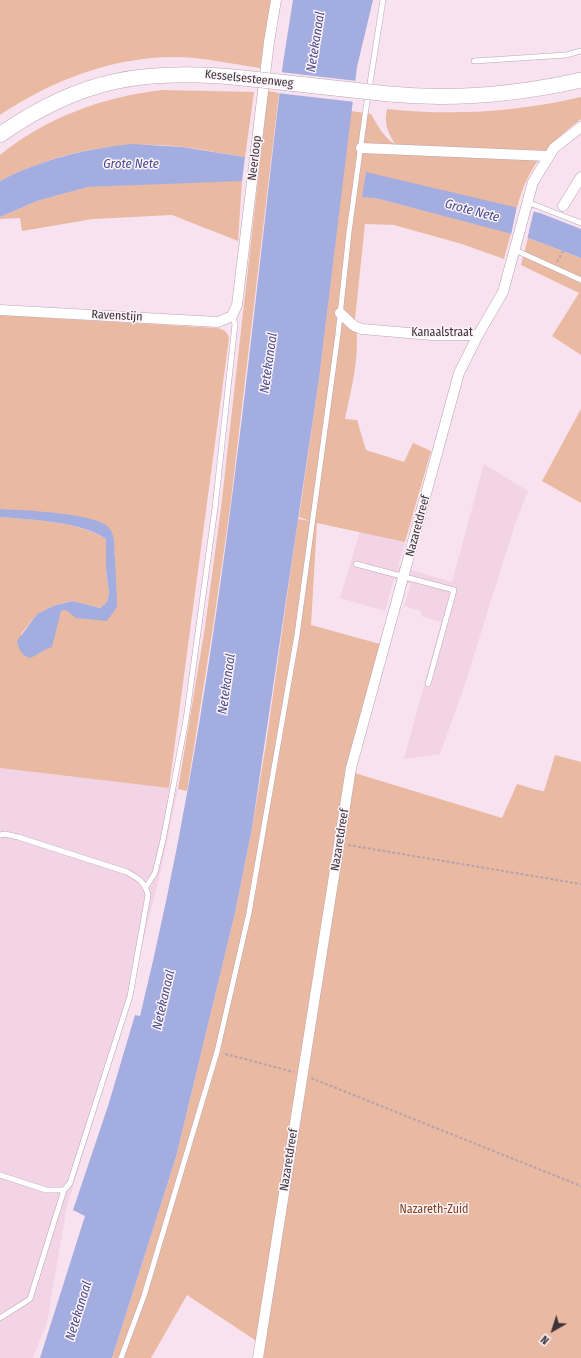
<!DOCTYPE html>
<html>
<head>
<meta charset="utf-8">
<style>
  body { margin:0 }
  #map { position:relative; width:581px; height:1358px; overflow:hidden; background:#f8e2ef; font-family:"Fira Sans Condensed",sans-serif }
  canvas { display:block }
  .north { position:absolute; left:533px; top:1310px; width:40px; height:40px; -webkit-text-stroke:3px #fcf3f9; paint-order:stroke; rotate:219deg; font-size:11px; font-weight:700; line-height:16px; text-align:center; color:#3c3338 }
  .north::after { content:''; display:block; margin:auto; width:14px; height:18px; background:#3c3338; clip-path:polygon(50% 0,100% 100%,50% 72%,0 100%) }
</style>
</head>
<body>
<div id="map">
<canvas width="581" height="1358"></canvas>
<div class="north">N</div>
</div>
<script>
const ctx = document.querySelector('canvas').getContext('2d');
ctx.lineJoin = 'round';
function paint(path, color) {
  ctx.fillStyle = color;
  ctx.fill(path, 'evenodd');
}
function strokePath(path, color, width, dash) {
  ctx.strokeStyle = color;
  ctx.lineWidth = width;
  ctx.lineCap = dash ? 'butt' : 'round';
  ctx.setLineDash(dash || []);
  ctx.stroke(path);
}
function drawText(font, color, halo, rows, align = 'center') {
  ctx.font = font + ' "Fira Sans Condensed",sans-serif';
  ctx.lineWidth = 3;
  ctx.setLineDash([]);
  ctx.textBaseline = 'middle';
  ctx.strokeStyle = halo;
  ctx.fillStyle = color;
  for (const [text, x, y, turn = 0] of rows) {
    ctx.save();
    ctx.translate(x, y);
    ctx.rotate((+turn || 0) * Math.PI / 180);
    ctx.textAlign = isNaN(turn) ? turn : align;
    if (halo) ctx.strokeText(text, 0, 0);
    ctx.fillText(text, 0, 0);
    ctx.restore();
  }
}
const built = new Path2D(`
  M484,464L528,491L515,524L464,687L440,754L404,759L441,622L421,616V611L404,606L411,584L394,579L385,611L340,598L360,531L405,542L398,566L452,582Z
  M0,768L178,789L163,862L118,1042L67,1206L47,1322L33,1358H0Z`);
const green = new Path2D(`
  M0,0H272L260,68C233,64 205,58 178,57C115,56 52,80 0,115Z
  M162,90L254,92L245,157C224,154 203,149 182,147C119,139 57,152 0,181V155C47,117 103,97 162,90Z
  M268,91L279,93L230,508L213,627L187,791L178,789L205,627L221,508Z
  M581,97V119C547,146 528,165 517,208L366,173L363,197L379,199L511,233L504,259L462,244L394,225L365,224L355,319C361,352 352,386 345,419L357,420L366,450L404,462L413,443L431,451L405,542L317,523L311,625L380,644L345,770L502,818L517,784L537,790L544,791L555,755L581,762V1358H262L264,1346L187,1295L151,1358H112L176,1157L235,913L252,828L266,744L298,519L310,521L299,517L319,379L351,111L371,114C378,126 383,137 395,144C387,130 384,125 387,109C452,116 517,112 581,97Z
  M232,180L242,181L238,241L172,215L93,219L22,231L20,218L0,219V217L37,201L88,187Z
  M528,238L581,258V355L552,336L579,293L521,265Z
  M0,315L217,328C223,329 227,331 229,338L169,788L0,768V517C33,520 78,521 106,539V569L109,594L107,602L100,608L71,601L53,606L37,614L21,634L39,654C52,642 55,627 61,611L66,610L85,619L91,618L107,620L115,573V553L97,521L63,514L0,509Z
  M581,409V503L542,481Z`);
const water = new Path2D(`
  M293,0H373L357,67L319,379L252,828L235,913L176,1157L112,1358H40L85,1216L73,1210L108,1106L135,1015L140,1016C217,704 245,382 283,63Z
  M132,144L182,147L245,157L242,181L88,187L37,201L0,217V181C42,159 85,149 132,144Z
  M366,172L540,213L581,229V258L531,239L379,199L362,197Z
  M0,509C22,510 92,513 107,526C112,530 113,535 114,540L117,600V607L107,621L76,618L66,610L61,611L52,647C44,649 38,655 30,658C21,655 19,650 17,641L37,614L53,606L72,601L100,608L107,602L109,594L106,569V539C80,521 32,520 0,517Z`);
const pier = new Path2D(`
  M280,72L357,81L355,102L277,93Z
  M517,206L534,210L527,240L511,235Z`);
const path = new Path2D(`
  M557,262L563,251
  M348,845L581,884
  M225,1054L294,1072
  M311,1078L581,1186`);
const service = new Path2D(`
  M474,61L566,55L581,51
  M527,202L581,223
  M515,250L581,280
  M356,564L454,590L428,684
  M0,835L5,834L18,837L127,872C138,878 145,882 148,895L130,996L70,1183L64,1190H46L0,1175
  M146,887L155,873L163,840L186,720L215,508L235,324L232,316
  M0,1318L30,1299L64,1190
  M121,1358L144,1296L217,1052L249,913L297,635L338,334L349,232L365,115L383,0`);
const minor = new Path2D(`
  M361,148L548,156
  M563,206L581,177
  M0,310L218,322L232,316L237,305L269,42L276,0
  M340,313L354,326L362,329L432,335H478
  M258,1358L351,768L459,373L478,335L503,292L533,182L554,148L581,127`);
const primary = new Path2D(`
  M389,94C453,100 519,94 581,80
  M0,135C80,78 147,68 243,78`);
const primaryBridge = new Path2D(`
  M243,78L389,94`);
const streetNames = [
  ["Kesselsesteenweg",249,79,6],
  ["Neerloop",255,158,-83],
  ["Ravenstijn",117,316,3],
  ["Kanaalstraat",442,333],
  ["Nazaretdreef",418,526,-75],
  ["Nazaretdreef",340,840,-81],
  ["Nazaretdreef",289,1160,-81]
];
const parkNames = [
  ["Nazareth-Zuid",434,1210]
];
const waterNames = [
  ["Netekanaal",316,42,-81],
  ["Grote Nete",131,164],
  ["Grote Nete",472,211,15],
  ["Netekanaal",269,363,-82],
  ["Netekanaal",227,684,-82],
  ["Netekanaal",164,1000,-77],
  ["Netekanaal",79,1311,-73]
];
paint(built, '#f2d4e6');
paint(green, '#eab9a2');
paint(water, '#a4ade0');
paint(pier, '#f8e2ef');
strokePath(service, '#baa5b2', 6);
strokePath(minor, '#baa5b2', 11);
strokePath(primary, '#baa5b2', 16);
strokePath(path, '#b5a4ae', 2, [3, 2]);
strokePath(service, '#fff', 5);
strokePath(minor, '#fff', 10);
strokePath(primary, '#fff', 15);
strokePath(primaryBridge, '#baa5b2', 16, []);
strokePath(primaryBridge, '#fff', 15);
drawText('12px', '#3c3338', '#fcf3f9', streetNames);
drawText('12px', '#833f1d', '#fcf3f9', parkNames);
drawText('italic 13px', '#474c8d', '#fcf3f9', waterNames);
</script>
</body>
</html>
